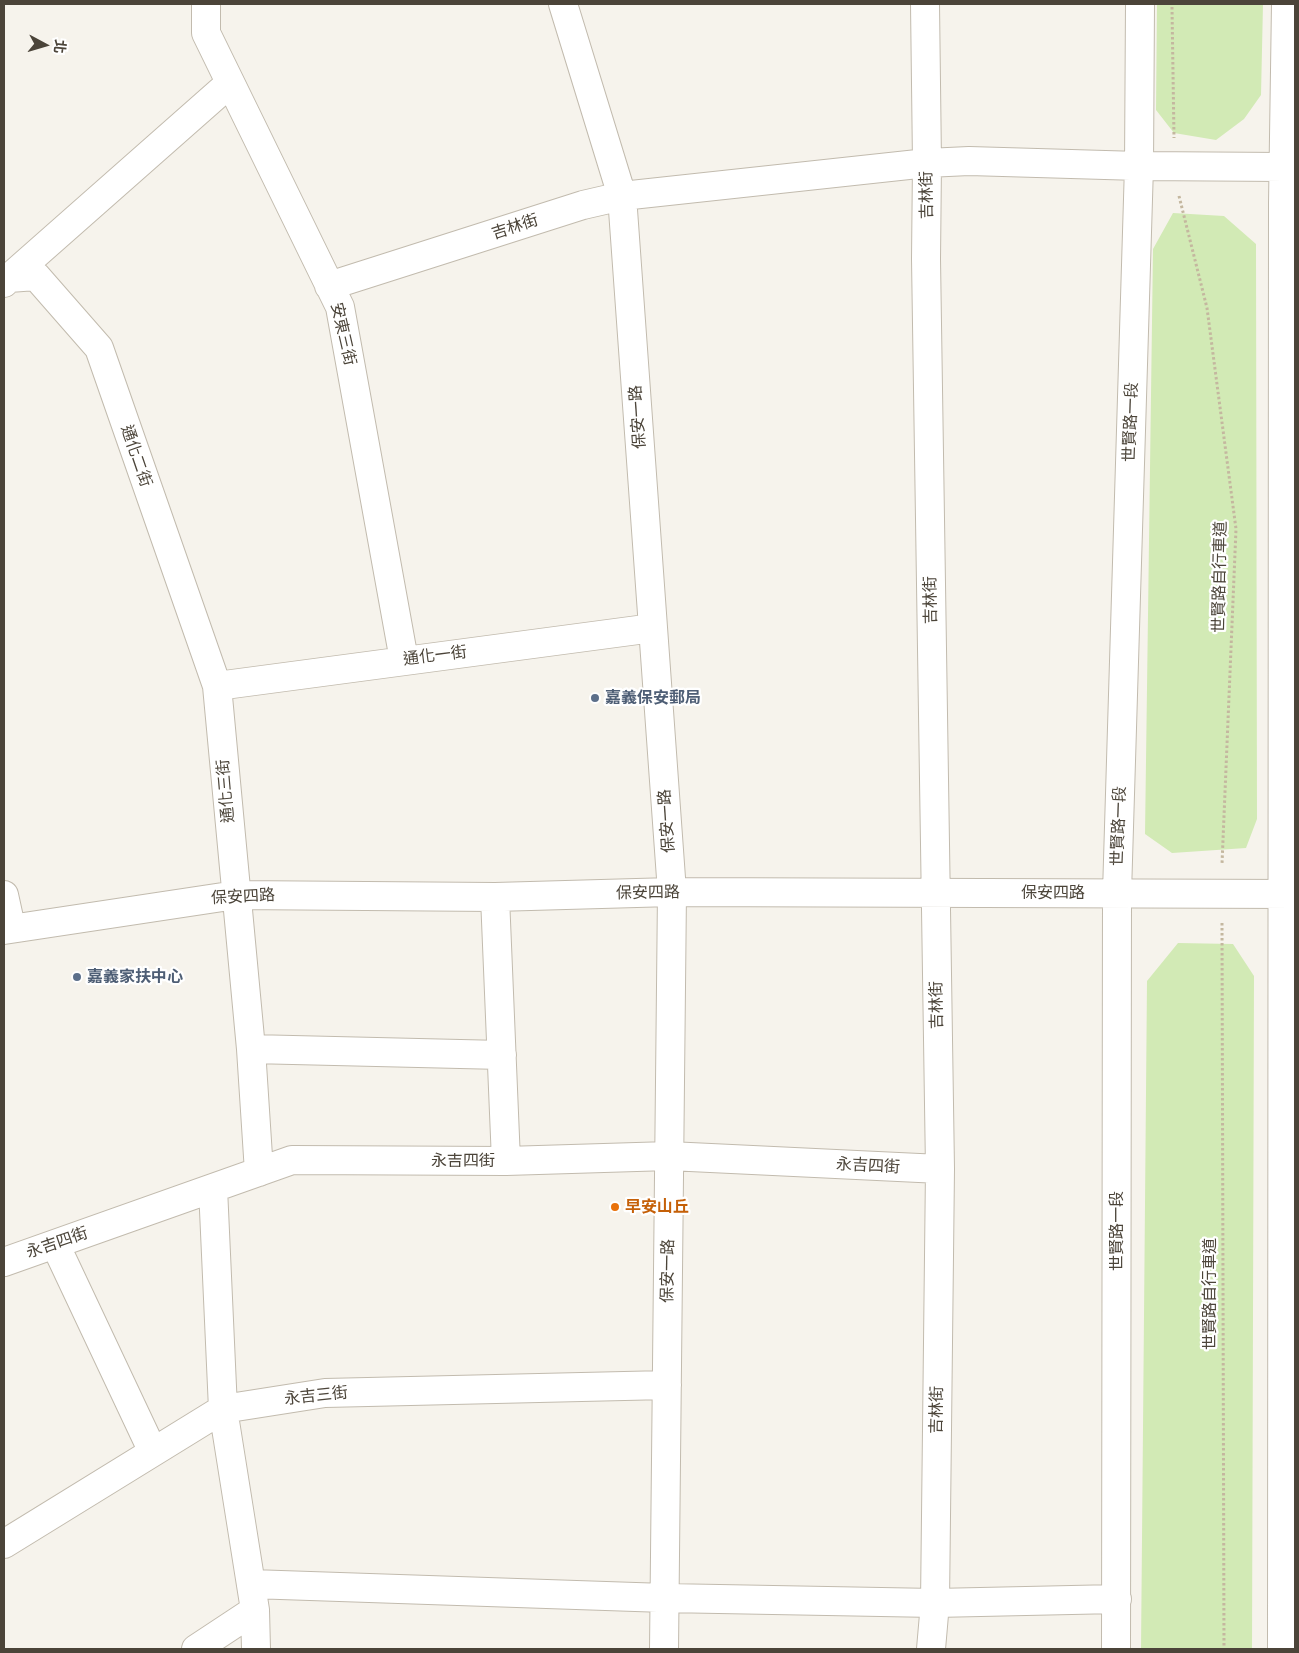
<!DOCTYPE html>
<html>
<head>
<meta charset="utf-8">
<style>
  body { margin:0 }
  #map { position:relative; width:1299px; height:1653px; overflow:hidden; background:#f6f3ec; font-family:Cabin,"Noto Sans TC",sans-serif }
  canvas { display:block }
  .frame { position:absolute; inset:0; border:5px solid #4b4439; pointer-events:none }
  .north { position:absolute; left:20px; top:20px; width:50px; height:50px; -webkit-text-stroke:4px #fff; paint-order:stroke; rotate:96deg; font-size:14px; font-weight:700; line-height:20px; text-align:center; color:#4b4439 }
  .north::after { content:''; display:block; margin:auto; width:18px; height:22px; background:#4b4439; clip-path:polygon(50% 0,100% 100%,50% 72%,0 100%) }
</style>
</head>
<body>
<div id="map">
<canvas width="1299" height="1653"></canvas>
<div class="frame"></div>
<div class="north">北</div>
</div>
<script>
const ctx = document.querySelector('canvas').getContext('2d');
ctx.lineJoin = 'round';
function paint(path, color) {
  ctx.fillStyle = color;
  ctx.fill(path, 'evenodd');
}
function strokePath(path, color, width, dash) {
  ctx.strokeStyle = color;
  ctx.lineWidth = width;
  ctx.lineCap = dash ? 'butt' : 'round';
  ctx.setLineDash(dash || []);
  ctx.stroke(path);
}
function drawText(font, color, halo, rows, align = 'center') {
  ctx.font = font + ' Cabin,"Noto Sans TC",sans-serif';
  ctx.lineWidth = 4.5;
  ctx.setLineDash([]);
  ctx.textBaseline = 'middle';
  ctx.strokeStyle = halo;
  ctx.fillStyle = color;
  for (const [text, x, y, turn = 0] of rows) {
    ctx.save();
    ctx.translate(x, y);
    ctx.rotate((+turn || 0) * Math.PI / 180);
    ctx.textAlign = isNaN(turn) ? turn : align;
    if (halo) ctx.strokeText(text, 0, 0);
    ctx.fillText(text, 0, 0);
    ctx.restore();
  }
}
const green = new Path2D(`
  M1157,4H1263L1261,95L1244,119L1216,140L1174,133L1156,110Z
  M1173,213L1224,216L1256,244L1257,819L1246,848L1172,853L1145,834L1153,249Z
  M1178,943L1233,944L1254,976L1252,1649H1141L1147,981Z`);
const path = new Path2D(`
  M1172,7L1174,138
  M1179,196L1207,308L1236,529L1222,864
  M1222,923L1224,1649`);
const minor = new Path2D(`
  M206,4V33L340,307L404,660
  M563,4L622,196L672,892L664,1649
  M925,4L927,163L969,161L1139,166L1284,167
  M9,278L230,83
  M4,283L9,278L36,276L99,348L217,686L251,1049L259,1172
  M329,286L583,205L622,196L927,163L926,259L940,1169L935,1603L931,1649
  M217,686L653,628
  M4,895L11,927
  M495,897L506,1161
  M4,930L236,895L495,897L672,892L1295,894
  M251,1049L502,1055
  M213,1188L223,1409L255,1610L256,1649
  M55,1244L153,1452
  M4,1262L292,1160L506,1161L669,1156L940,1169
  M4,1544L223,1409L325,1393L667,1385
  M251,1584L665,1598L935,1603L1117,1599
  M196,1649L255,1610
  M1116,1649L1117,893L1139,166L1140,4
  M1282,1649L1283,203L1286,4`);
const markers = [
  [595,698,5,"#5c6f8a"],
  [77,977,5,"#5c6f8a"],
  [615,1207,5,"#e8710a"]
];
const streetNames = [
  ["吉林街",927,195,-91],
  ["吉林街",515,227,-18],
  ["安東三街",343,334,77],
  ["保安一路",638,417,-94],
  ["世賢路一段",1131,422,-88],
  ["通化二街",136,456,71],
  ["世賢路自行車道",1220,577,-89],
  ["吉林街",931,600,-91],
  ["通化一街",435,656,-7],
  ["通化三街",226,791,-95],
  ["保安一路",667,821,-94],
  ["世賢路一段",1119,826,-88],
  ["保安四路",648,893,-1],
  ["保安四路",1053,893],
  ["保安四路",243,897,-3],
  ["吉林街",937,1005,-91],
  ["永吉四街",463,1161],
  ["永吉四街",868,1166,3],
  ["世賢路一段",1117,1231,-90],
  ["永吉四街",57,1243,-19],
  ["保安一路",668,1271,-89],
  ["世賢路自行車道",1210,1294,-90],
  ["永吉三街",316,1396,-6],
  ["吉林街",937,1410,-89]
];
const serviceNames = [
  ["嘉義保安郵局",605,698],
  ["嘉義家扶中心",87,977]
];
const foodNames = [
  ["早安山丘",625,1207]
];
paint(green, '#d2eab5');
strokePath(minor, '#c2bbae', 30);
strokePath(path, '#c4b79f', 3, [2.5, 2.5]);
strokePath(minor, '#fff', 28);
for (const [x, y, r, color] of markers) {
  const dot = new Path2D();
  dot.arc(x, y, r, 0, 2 * Math.PI);
  ctx.fillStyle = color;
  ctx.fill(dot);
  strokePath(dot, '#fff', 2);
}
drawText('16px', '#4b4439', '#fff', streetNames);
drawText('bold 16px', '#4e5e75', '#fff', serviceNames, 'left');
drawText('bold 16px', '#c56008', '#fff', foodNames, 'left');
</script>
</body>
</html>
